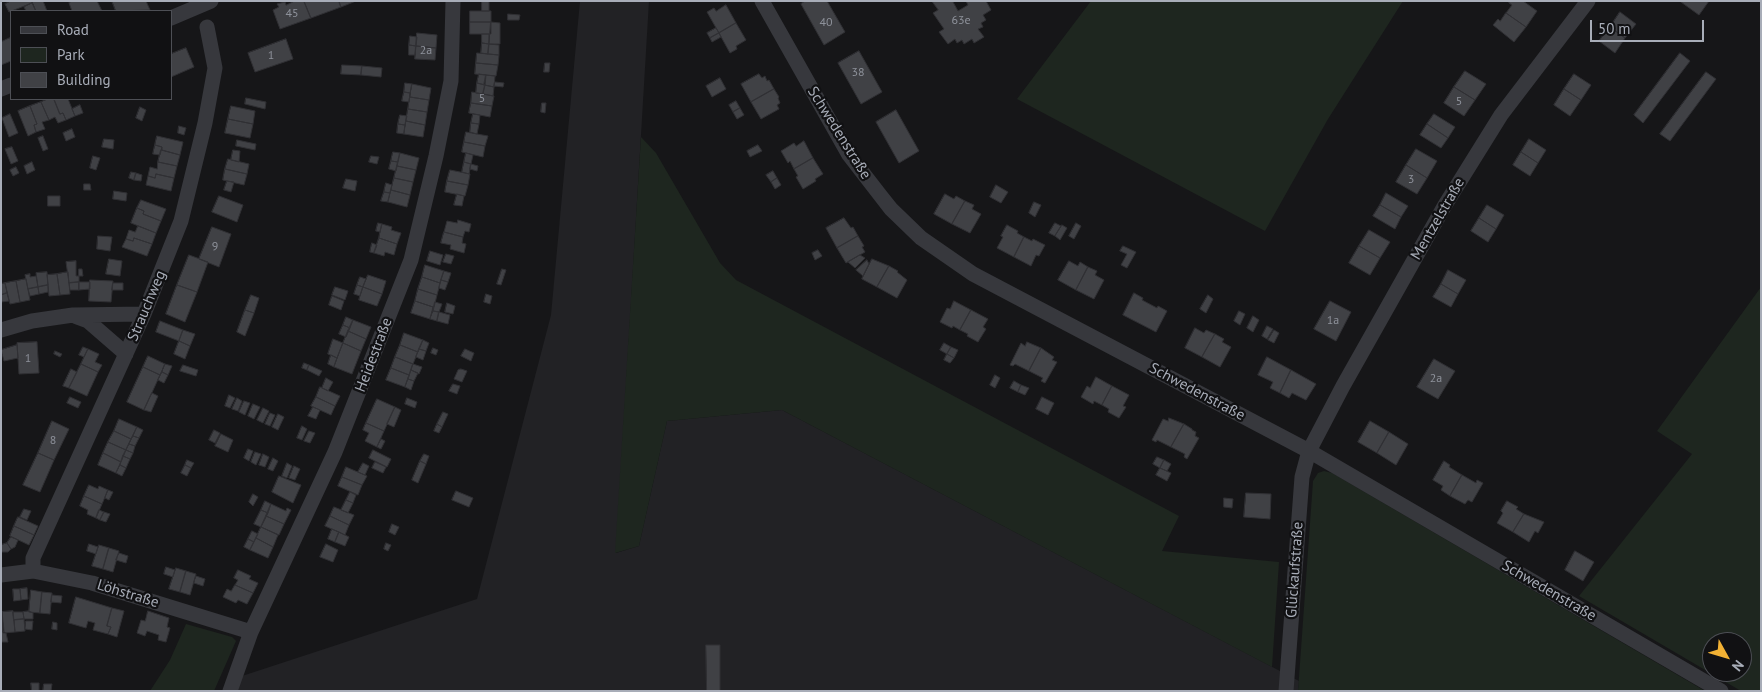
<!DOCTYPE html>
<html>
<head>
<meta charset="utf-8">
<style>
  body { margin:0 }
  #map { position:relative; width:1762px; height:692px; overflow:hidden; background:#161618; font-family:"PT Sans",sans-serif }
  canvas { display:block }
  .frame { position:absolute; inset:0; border:2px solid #a8adb8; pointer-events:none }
  .legend { position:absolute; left:10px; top:10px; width:162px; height:90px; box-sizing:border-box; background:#111113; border:1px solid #4d4f55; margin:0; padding:6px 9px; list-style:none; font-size:15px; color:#a8adb8 }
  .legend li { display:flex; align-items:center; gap:10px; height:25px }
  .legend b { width:25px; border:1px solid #4d4f55 }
  .north { position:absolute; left:1702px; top:632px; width:50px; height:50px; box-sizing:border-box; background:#111113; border:1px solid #4d4f55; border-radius:50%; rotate:129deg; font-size:14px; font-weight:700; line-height:20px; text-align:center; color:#a8adb8 }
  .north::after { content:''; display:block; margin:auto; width:18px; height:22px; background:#f2b134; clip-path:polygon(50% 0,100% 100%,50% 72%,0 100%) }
  .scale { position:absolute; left:1590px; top:20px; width:114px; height:22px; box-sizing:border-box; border:2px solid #a8adb8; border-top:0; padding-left:6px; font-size:15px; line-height:18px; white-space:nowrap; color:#a8adb8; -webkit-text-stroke:4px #111113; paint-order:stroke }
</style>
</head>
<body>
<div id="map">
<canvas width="1762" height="692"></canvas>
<div class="frame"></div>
<ul class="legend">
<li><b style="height:6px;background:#37383d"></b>Road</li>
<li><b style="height:14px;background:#1e261f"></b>Park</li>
<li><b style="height:14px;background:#404145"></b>Building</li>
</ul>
<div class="north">N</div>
<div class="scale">50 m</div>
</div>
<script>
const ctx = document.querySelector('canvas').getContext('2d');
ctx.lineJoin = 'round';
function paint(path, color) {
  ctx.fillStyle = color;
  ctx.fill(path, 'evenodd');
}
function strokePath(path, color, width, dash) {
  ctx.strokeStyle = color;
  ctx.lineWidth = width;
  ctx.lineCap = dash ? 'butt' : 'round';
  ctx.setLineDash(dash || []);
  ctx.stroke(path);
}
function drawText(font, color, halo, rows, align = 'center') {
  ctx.font = font + ' "PT Sans",sans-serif';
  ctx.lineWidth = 4.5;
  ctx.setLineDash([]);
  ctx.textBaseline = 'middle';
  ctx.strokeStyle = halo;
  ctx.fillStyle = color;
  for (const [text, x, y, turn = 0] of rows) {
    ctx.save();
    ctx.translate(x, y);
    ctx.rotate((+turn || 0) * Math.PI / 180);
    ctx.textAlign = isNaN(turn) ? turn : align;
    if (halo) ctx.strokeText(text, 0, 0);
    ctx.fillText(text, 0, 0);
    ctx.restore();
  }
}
const built = new Path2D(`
  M580,1H649L616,553L639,546L667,421L782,410L1299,681L1298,691H235L239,677L477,599L551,315Z`);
const green = new Path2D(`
  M1091,1H1403L1328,119L1265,231L1017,99Z
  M641,137L656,153L720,263L736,280L1179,516L1162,551L1279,562L1272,667L782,410L667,421L639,546L615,553Z
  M1761,287V691H1741L1579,596L1692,454L1657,431ZM1712,642H1742V672H1712Z
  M1324,471L1332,473L1705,691H1298L1313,481L1318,473Z
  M186,624L232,637L236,641L214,691H150L170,660Z`);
const building = new Path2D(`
  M11,1H32V3L9,12L5,4Z
  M32,1H43L47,11H36Z
  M72,1H97L102,11H72L69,3Z
  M112,1H146L150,10L116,11Z
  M295,1H304L311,18L280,29L273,10L279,7L277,4L285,2L286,5Z
  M304,1H339L341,7L311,18Z
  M339,1H356L341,7Z
  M482,1H489V11H482Z
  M805,1H827L845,32L824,45L801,4Z
  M932,1H954L953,2L958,11L968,5L966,1H986L991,10L983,15L986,20L981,23L983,27L978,29L984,37L974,43L972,39L964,44L962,40L957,43L955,39L948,44L939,32L944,29L933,13L938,10Z
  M1510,1H1523L1537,11L1526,27L1506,13L1512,5L1509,3Z
  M1678,1H1709L1699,15L1681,2Z
  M32,3L36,11H26L24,7Z
  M726,5L736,23L719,33L707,12L714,8L716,11Z
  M470,11H491V22H470Z
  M1620,12L1636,24L1625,38L1610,27Z
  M1506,13L1526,27L1514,42L1493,25L1498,19L1500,21Z
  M508,14L520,15L519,20H508Z
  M470,22H491V34H470Z
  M491,22L500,23V44H489Z
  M736,23L746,40L736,46L737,49L730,53L719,33Z
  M1610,27L1625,38L1615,53L1599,41Z
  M716,28L719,33L710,38L707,33Z
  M417,33L437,35L436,48L416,46Z
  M719,33L721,37L712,42L710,38Z
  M482,34H489V44L482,43Z
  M410,36L417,37L416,46L409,45Z
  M10,38L11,42V61L1,65V39L2,41Z
  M286,39L293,59L255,72L248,53Z
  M482,43L489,44L488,54L481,53Z
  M489,44L499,45V55L488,54Z
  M409,45L416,46L415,55H409Z
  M416,46L436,48L435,60L415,59Z
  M186,48L194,67L171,77V54Z
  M859,51L882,92L861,104L838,63Z
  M477,53L499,55L498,65L476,63Z
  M1680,53L1690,61L1643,123L1634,115Z
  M476,63L498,65L496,76L475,74Z
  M545,63H550L549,72H544Z
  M342,65L362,66L361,75L341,74Z
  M362,66L382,68L381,77L361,75Z
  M1465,71L1486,84L1475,100L1454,87Z
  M1706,72L1716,79L1670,141L1660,134Z
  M479,74L486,75L485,85L477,83Z
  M759,74L762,78L765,76L767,81L769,80L774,89L751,102L741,84Z
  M1574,74L1591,85L1581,100L1564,89Z
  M486,75L495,76L494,87L484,85Z
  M720,78L726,89L712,97L706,86Z
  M495,82L504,83L503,87L494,86Z
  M405,83L412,84L410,93L404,92Z
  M477,83L485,85L483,94L476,93Z
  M412,84L431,88L429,100L410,97Z
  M485,85L494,87L493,96L483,94Z
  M1454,87L1475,100L1464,116L1444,103Z
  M774,89L779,97L778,98L780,103L777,105L779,109L761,119L751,102Z
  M1564,89L1581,100L1570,116L1554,105Z
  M404,92L410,93L409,102L402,101Z
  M472,92L494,96L492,106L471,103Z
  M410,97L429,100L427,112L408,109Z
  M246,98L266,102L265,109L245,104Z
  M48,99H54L60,114L63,113L66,120L58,123L55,117L49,120L41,102Z
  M54,99H68L75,116L66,120L63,113L60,114Z
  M736,101L740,108L733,112L729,105Z
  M41,102L49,120L42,122L45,129L36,132L34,125L37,124L30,106Z
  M471,103L492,106L490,117L469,113Z
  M542,103H546L545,113L541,112Z
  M80,105L83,113L75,116L72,109Z
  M30,106L37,124L34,125L36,132L28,136L18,111Z
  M231,106L255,111L253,124L228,119Z
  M140,107L146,110L142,121L136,118Z
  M740,108L744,115L737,119L733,112Z
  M408,109L427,112L425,125L406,121Z
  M896,110L919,151L899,163L876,122Z
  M10,114L18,133L9,137L2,118Z
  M473,114L480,115L479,124L471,123Z
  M1434,114L1455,127L1448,138L1427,124Z
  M400,115L407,116L405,125L398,124Z
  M228,119L253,124L250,138L225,133Z
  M406,121L425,125L423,137L404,134Z
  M471,123L479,124L477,134L470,132Z
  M398,124L405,125L404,134L397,133Z
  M1427,124L1448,138L1441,148L1420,135Z
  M179,126L186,128L184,135L178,133Z
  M72,129L75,137L66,141L63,133Z
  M466,132L488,136L485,146L464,142Z
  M43,136L48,149L43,151L38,138Z
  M157,136L183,142L180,155L162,150V147L155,145Z
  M104,139L114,140L113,149L102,147Z
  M1529,139L1546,150L1538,163L1521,152Z
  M237,140L256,144L255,150L236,146Z
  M804,141L813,158L794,169L790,161L788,163L781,151L794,143L796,146Z
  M464,142L485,146L483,157L462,152Z
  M155,145L162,147L160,155L153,154Z
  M758,145L762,151L750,157L747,151Z
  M12,147L18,161L11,164L5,149Z
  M1416,149L1437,161L1427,178L1406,165Z
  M161,150L180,155L177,166L158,162Z
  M233,150L240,151L239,162L231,160Z
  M393,152L400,153L398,162L391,161Z
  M1521,152L1538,163L1530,176L1513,165Z
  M400,153L419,158L416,170L397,166Z
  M466,153L473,155L471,164L464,162Z
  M93,156L100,158L96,170L90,168Z
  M371,156L379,157L377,164L369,162Z
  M813,158L823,174L815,179L816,181L803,189L796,177L798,176L794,169Z
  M228,159L249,164L247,174L225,169Z
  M391,161L398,162L396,171L389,169Z
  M32,162L35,170L27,174L24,166Z
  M158,162L177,166L174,178L156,174L155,178L148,176L150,167L157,169Z
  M464,162L471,164L469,174L462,172Z
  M471,164L478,166L477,171L470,169Z
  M1406,165L1427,178L1417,194L1396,182Z
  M397,166L416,170L413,182L394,178Z
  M16,167L19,173L13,176L10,170Z
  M225,169L247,174L244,185L223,180Z
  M450,170L470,174L468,185L447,181Z
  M773,171L777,178L771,182L766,175Z
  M131,172L136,173L134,180L129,178Z
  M136,173L142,175L141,181L134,180Z
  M156,174L174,178L171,191L146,185L148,176L155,178Z
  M394,178L413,182L410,195L391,190Z
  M777,178L781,185L775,189L771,182Z
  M346,179L357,181L355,191L343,188Z
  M227,181L234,182L231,192L224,190Z
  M447,181L468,185L465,196L445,192Z
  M386,183L392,185L390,193L384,192Z
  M84,184H90L91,190H84Z
  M996,185L1008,192L1001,203L990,197Z
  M391,190L410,195L407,207L388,202Z
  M114,191L127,193L126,201L113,199Z
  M384,192L390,193L388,202L381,201Z
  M1386,193L1408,206L1401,217L1380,205Z
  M457,194L464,196L462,206L454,205Z
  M945,194L954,199L956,196L965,201L952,224L934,214Z
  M48,196H60V206H48Z
  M219,196L243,205L237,222L212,212Z
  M141,200L166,209L161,221L143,214L144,211L137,208Z
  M965,201L974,205L972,209L981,214L970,233L952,224Z
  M1034,202L1041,205L1035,217L1029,213Z
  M1380,205L1401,217L1395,229L1373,216Z
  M1487,205L1504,215L1496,229L1479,218Z
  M137,208L144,211L143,214L161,221L156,233L131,223Z
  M844,218L851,228L853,227L858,236L837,248L826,228Z
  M1479,218L1496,229L1488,242L1471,231Z
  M458,220L471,224L469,232L465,231L463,237L444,232L447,221L457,223Z
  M378,223L382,224L380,232L376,231Z
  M1055,223L1061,226L1055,236L1049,233Z
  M1076,223L1081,226L1074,239L1069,236Z
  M382,224L392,227L391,230L401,233L397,244L379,238Z
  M1007,225L1018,231L1017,233L1024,237L1014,257L997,248L1003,237L1001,236Z
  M1062,225L1067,228L1060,240L1055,236Z
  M138,226L156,233L152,244L134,238L133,241L126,239L129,230L135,232Z
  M212,227L231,234L219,267L199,259Z
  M1369,230L1390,242L1380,258L1359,246Z
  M444,232L463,237L462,243L466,244L464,253L450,249L451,245L441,243Z
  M98,236L112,237L110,251L97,249Z
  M858,236L864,246L862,247L865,252L846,263L837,248Z
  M1024,237L1032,241L1033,239L1045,245L1039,256L1036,255L1031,266L1014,257Z
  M134,238L152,244L147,256L122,247L126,239L133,241Z
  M379,238L397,244L394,255L385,252L384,256L374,253Z
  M372,243L377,245L374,253L370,252Z
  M1123,246L1136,252L1127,268L1121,265L1127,254L1120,251Z
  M1359,246L1380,258L1370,275L1349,263Z
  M818,250L822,256L815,260L812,253Z
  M430,251L443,255L440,265L427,261Z
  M446,254L454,256L451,264L443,262Z
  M189,255L208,262L197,292L177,285Z
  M860,255L865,258L855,268L848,262Z
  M109,259L122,261L120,276L106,274Z
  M872,259L889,266L877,287L862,279Z
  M867,260L869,264L863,276L856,270Z
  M76,261V276H79V282L69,283L66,262Z
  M1069,261L1078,266L1080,262L1088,267L1076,290L1058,280Z
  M425,265L444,271L440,283L422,277Z
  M889,266L898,271L897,272L907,280L897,298L877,287Z
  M1088,267L1097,271L1095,275L1104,280L1094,299L1076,290Z
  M79,269H82L83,276H79Z
  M502,269L506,270L501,285L497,284Z
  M1448,270L1466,280L1458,294L1441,284Z
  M444,271L451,273L448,282L441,280Z
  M47,272L48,285L38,287L36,273Z
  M68,272L70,294L60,295L57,274Z
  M30,274V277L36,276L38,287L28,289L25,275Z
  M57,274L60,295L49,296L47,275Z
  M368,275L386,281L382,294L363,287Z
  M360,277L366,279L363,287L357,285Z
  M422,277L440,283L441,280L437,295L418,289Z
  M26,279L30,300L20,302L16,281Z
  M90,280L113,281L111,302L89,301Z
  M441,280L448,282L445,290L439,288Z
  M16,281L20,302L10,304L5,283Z
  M79,282V290H70L69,283Z
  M79,282H90V289L79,290Z
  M5,283L7,293L1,295V284Z
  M113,283H123V290H112Z
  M1441,284L1458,294L1451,307L1433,297Z
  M48,285V292L39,294L38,287Z
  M177,285L197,292L185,322L166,314Z
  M357,285L363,287L360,296L354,294Z
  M38,287L39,294L30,296L28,289Z
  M335,287L348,291L345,300L332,295Z
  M363,287L382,294L377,306L359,300Z
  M418,289L437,295L433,311V307L415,301Z
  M7,293L9,301L1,302V295Z
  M1134,293L1143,298L1142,300L1157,308L1158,306L1167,311L1156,332L1123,315Z
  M486,294L492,296L490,304L484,302Z
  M251,295L259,298L254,313L245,310Z
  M1208,295L1213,299L1206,313L1200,309Z
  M332,296L344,301L341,310L329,305Z
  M415,301L433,307L430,319L411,313Z
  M954,301L971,310L960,330L953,326L952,328L940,322L947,308L950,309Z
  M1330,301L1351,312L1336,341L1314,329Z
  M435,302L442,304L439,312L433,311Z
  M447,303L455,306L453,314L445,312Z
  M245,310L254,313L245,336L237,332Z
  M971,310L988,319L983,327L986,329L978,342L967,336L968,334L960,330Z
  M433,311L439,312L437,321L430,319Z
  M1239,311L1245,314L1240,325L1234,321Z
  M439,312L450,315L448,324L437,321Z
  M1253,316L1259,320L1253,332L1247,328Z
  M346,317L353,320L350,328L343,325Z
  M353,320L371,327L366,339L348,331Z
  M160,321L183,330L179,341L156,332Z
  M343,325L350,328L346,337L339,334Z
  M1267,326L1273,329L1267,339L1262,336Z
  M1195,328L1204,333L1206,330L1215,334L1202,357L1185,348Z
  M183,330L195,334L190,346L179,341Z
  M1274,330L1279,333L1274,343L1268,340Z
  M348,331L366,339L361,351L343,343Z
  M404,333L423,340L418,352L400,345Z
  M1215,334L1224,339L1222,342L1231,347L1220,367L1202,357Z
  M333,339L343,343L337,358L328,354Z
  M423,340L429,343L426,351L419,349Z
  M179,341L190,346L185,359L174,354Z
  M37,342L39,373L19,374L17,343Z
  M1027,342L1041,348L1029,371L1015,364L1013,366L1010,365L1021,343L1025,346Z
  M343,343L361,351L352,374L334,367Z
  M944,343L951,347L947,354L940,350Z
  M17,345L18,358L4,361L1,350Z
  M400,345L418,352L419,349L413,364L395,357Z
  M83,347L88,349L84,357L79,355Z
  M951,347L958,350L954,358L947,354Z
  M433,348L438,350L436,355L431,353Z
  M1041,348L1054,357L1052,360L1057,362L1045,383L1041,381L1043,378L1029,371Z
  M88,349L99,354L95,362L102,365L98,372L81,364Z
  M419,349L426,351L423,360L416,357Z
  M465,349L474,353L471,361L461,356Z
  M55,351L62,354L60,357L54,354Z
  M947,354L954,358L950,363L944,360Z
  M331,355L337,358L334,367L328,364Z
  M148,356L165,364L160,375L143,367Z
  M395,357L413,364L408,379L409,375L391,368Z
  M1267,357L1291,370L1280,393L1270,388L1273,382L1258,375Z
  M1434,359L1455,371L1438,399L1417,387Z
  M304,363L309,365L307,370L302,368Z
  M81,364L98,372L87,396L69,388Z
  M165,364L172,366L168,375L162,372Z
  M413,364L422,367L419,374L411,370Z
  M183,365L198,370L196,376L180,371Z
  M309,365L322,371L319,376L307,370Z
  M143,367L160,375L144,410L127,402Z
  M391,368L409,375L405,387L386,380Z
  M71,369L77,372L69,388L63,386Z
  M461,369L467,371L462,382L454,379L458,370Z
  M411,370L418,373L414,381L408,379Z
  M1291,370L1316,384L1306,400L1292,393L1289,398L1280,393Z
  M162,372L168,375L164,383L158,380Z
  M995,375L1000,378L995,388L990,385Z
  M1096,377L1112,386L1102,405L1094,401L1093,404L1081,397L1087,386L1090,388Z
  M326,378L333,382L328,391L322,388Z
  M408,379L414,381L411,390L405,387Z
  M1014,381L1021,385L1018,392L1010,388Z
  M453,384L460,386L457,394L449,391Z
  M1021,385L1029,388L1025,395L1018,392Z
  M1112,386L1129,395L1123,406L1126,407L1119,418L1108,412L1109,409L1102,405Z
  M320,387L340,396L335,406L316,397Z
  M152,393L158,396L151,412L144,410Z
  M229,395L235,398L230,408L225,406Z
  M70,397L81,402L78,408L67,403Z
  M316,397L335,406L331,415L311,406Z
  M1042,397L1054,403L1048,415L1036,409Z
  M237,398L242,401L238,411L232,409Z
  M407,398L417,402L415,408L405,404Z
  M377,399L395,407L384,431L366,423Z
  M244,401L250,403L245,415L239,412Z
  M253,404L260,407L254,419L248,416Z
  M313,407L320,410L316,419L308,416Z
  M395,407L401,410L394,427L387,424Z
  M263,408L269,411L263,423L257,420Z
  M443,412L448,414L442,427L437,424Z
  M270,413L275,415L270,426L265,424Z
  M278,414L284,417L278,430L272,427Z
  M1169,418L1184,424L1171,447L1157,440L1156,442L1152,440L1163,419L1168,421Z
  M119,419L137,427L131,439L114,431Z
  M52,421L69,429L54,460L38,453Z
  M1370,421L1389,432L1377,453L1358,442Z
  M366,423L384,431L377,447L365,441L369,433L363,430Z
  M437,424L442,427L439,433L434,431Z
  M1184,424L1192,429V430L1196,432L1195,436L1199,438L1187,459L1184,457L1185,454L1171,447Z
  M302,426L307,429L302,440L297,438Z
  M137,427L143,430L139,438L133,436Z
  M214,430L220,433L215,443L209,440Z
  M114,431L131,439L126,450L108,442Z
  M309,431L315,433L310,443L304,441Z
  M1389,432L1408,444L1396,465L1377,453Z
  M221,434L233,440L228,452L215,446Z
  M133,436L139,438L135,446L129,444Z
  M381,439L385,441L381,449L377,447Z
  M108,442L126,450L121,462L103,453Z
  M129,444L135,446L133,453L126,450Z
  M248,449L253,451L249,461L244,458Z
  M126,450L133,453L130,459L123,456Z
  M373,450L391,459L387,467L369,458Z
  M255,452L261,454L256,465L251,462Z
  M38,453L54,460L40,492L23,485Z
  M103,453L121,462L116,473L98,465Z
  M263,454L269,457L265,467L259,465Z
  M424,454L429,456L426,464L420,461Z
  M123,456L130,459L126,468L120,465Z
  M1157,457L1164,460L1160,468L1153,464Z
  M273,458L278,461L273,471L268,469Z
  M187,460L194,463L191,468L185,465Z
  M1164,460L1171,464L1167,471L1160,468Z
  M420,461L426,464L418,483L412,480Z
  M1444,461L1450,465L1449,467L1462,475L1450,496L1441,490L1443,486L1433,480Z
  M375,462L386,467L383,473L372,468Z
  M287,463L292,466L287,478L282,476Z
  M363,463L369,466L365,475L358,472Z
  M120,465L126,468L122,476L116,473Z
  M185,465L191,468L187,476L181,473Z
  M294,466L300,469L295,480L289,478Z
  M346,467L367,476L362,485L342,477Z
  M1160,468L1171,473L1167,481L1156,475Z
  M1462,475L1476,483L1477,480L1483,483L1472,502L1468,500L1465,504L1450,496Z
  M279,476L301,485L293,503L272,492Z
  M342,477L362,485L358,495L338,486Z
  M89,485L98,489L99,486L108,490L102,504L84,496Z
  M108,490L113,492L109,500L105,498Z
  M456,491L473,498L469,507L452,500Z
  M350,492L356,495L353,503L346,500Z
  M1246,493L1271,494L1270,519L1244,517Z
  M253,494L258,497L253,506L249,502Z
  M84,496L102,504L96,518L87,514L88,510L80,506Z
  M1224,498L1233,499L1232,508L1224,507Z
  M346,500L353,503L348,513L341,510Z
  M265,501L271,504L268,513L261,510Z
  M1507,501L1518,507L1516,509L1524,514L1513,532L1497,523L1503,513L1501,511Z
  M271,504L286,511L287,508L291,510L284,524L266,516Z
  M334,507L354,515L349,525L330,516Z
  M24,509L31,511L27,520L20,517Z
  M99,510L104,512L100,520L96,518Z
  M261,510L268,513L261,527L254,524Z
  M104,512L110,514L106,522L100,520Z
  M1524,514L1544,522L1538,533L1535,531L1529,542L1513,532Z
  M266,516L284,524L279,535L261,527Z
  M330,516L349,525L345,535L325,526Z
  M18,517L38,526L34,535L14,526Z
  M392,524L399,527L395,535L389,532Z
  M14,526L34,535L29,545L10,536Z
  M261,527L278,535L273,547L256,538Z
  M332,529L339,532L335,542L328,539Z
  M252,531L258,534L254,542L248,539Z
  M339,532L349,537L345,546L335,542Z
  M11,537L18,540L15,547L11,549L7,543Z
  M256,538L273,547L268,558L250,550Z
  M248,539L254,542L250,550L244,547Z
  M7,543L11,549L8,552H1V545Z
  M386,543L391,545L388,551L384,549Z
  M89,544L98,547L96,554L87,551Z
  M326,544L338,550L333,562L320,557Z
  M99,545L109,548L103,569L92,566Z
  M109,548L119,551L113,572L103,569Z
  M1575,551L1594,562L1583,581L1565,570Z
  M119,553L128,556L126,563L116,560Z
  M166,567L175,570L173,577L164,574Z
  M176,568L186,571L180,592L169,589Z
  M238,570L251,576L249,579L258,583L253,593L235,585L238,580L234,578Z
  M186,571L196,574L190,595L180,592Z
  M196,576L205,579L203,586L194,583Z
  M235,585L253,593L247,604L238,600L236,603L223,597L227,589L231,591Z
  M27,588L28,599L21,600L20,589Z
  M13,589H20L21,600L14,601Z
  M31,590L42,592L40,613L29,612Z
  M42,592L52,593L50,614L40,613Z
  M52,595L62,596L61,603L51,602Z
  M76,597L112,608L107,626L111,627L108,634L93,630L95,623L88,621L86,628L69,623Z
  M112,608L124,611L117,637L108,634L111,627L107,626Z
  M13,611L15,632L3,633L2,612Z
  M29,611L33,613V619H24L23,612Z
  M148,611L169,618L167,627L170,628L166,642L158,640L159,635L147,631L145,636L137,633L141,620L145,621Z
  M2,612L4,631L1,632V612Z
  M13,612H23L24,619L14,620Z
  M24,619L25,631L15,632L14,620Z
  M26,621H33L32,630L25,629Z
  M53,622L57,623V630L52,629Z
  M3,631L6,633L8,642H1V632Z
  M706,645H720V691H707Z
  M31,683H39V691H32Z
  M44,684H52L51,691H43Z`);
const minor = new Path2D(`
  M762,1L849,155L880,195L891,209L921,238L973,274L1309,451L1721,691
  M171,18L211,1
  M1,89L11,85
  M77,317L88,321L126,354
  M1,330L32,321L73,315L144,314
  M33,571V558L144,314L181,221L205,123L215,68L207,27
  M1,575L33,571L92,583L251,632
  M230,691L251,632L335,452L411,260L436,156L451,81L453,1
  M1286,691L1302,477L1309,451L1343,386L1445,205L1501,115L1588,1`);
const numberNames = [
  ["45",292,14],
  ["63e",961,21],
  ["40",826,23],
  ["2a",426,51],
  ["1",271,56],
  ["38",858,73],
  ["5",482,99],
  ["5",1459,102],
  ["3",1411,180],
  ["9",215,247],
  ["1a",1333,321],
  ["1",28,359],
  ["2a",1436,379],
  ["8",53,441]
];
const streetNames = [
  ["Schwedenstraße",839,133,58],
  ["Mentzelstraße",1438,219,-60],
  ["Strauchweg",147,306,-67],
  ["Heidestraße",374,355,-69],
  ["Schwedenstraße",1197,392,28],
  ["Glückaufstraße",1295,570,-86],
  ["Schwedenstraße",1549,591,30],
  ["Löhstraße",128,594,17]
];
paint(built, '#222225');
paint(green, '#1e261f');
paint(building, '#404145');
strokePath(building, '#303034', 1);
strokePath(minor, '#37383d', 15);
drawText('12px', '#8e929b', null, numberNames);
drawText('15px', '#a8adb8', '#111113', streetNames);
</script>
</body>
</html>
